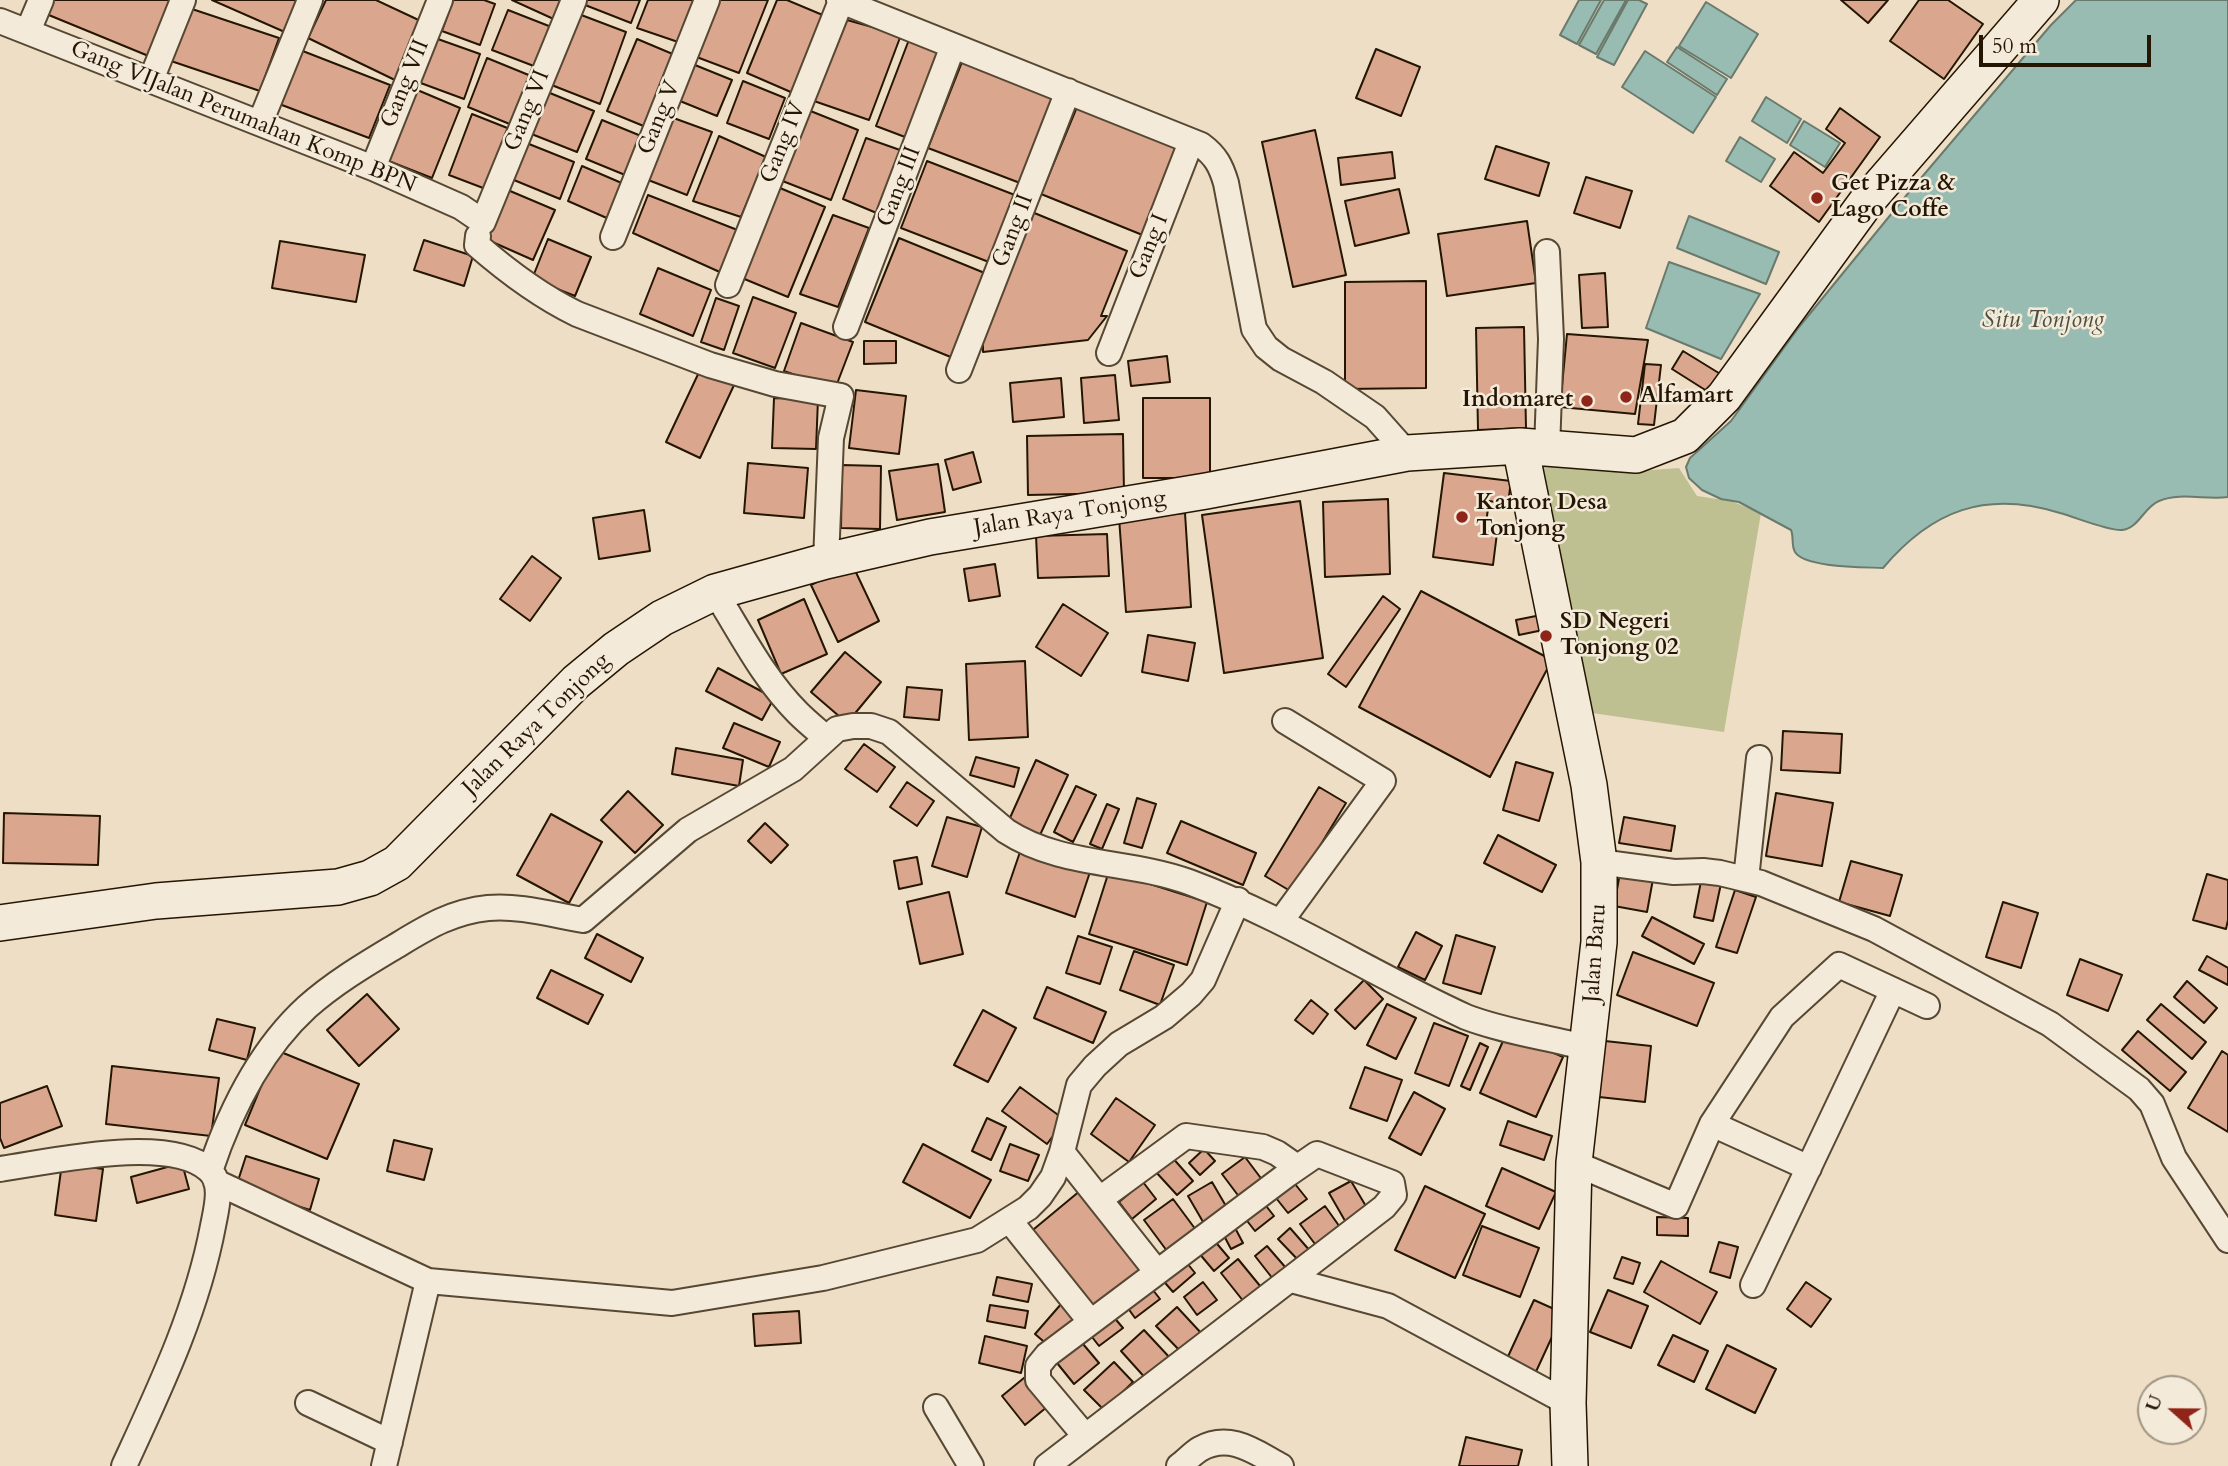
<!DOCTYPE html>
<html>
<head>
<meta charset="utf-8">
<style>
  body { margin:0 }
  #map { position:relative; width:2228px; height:1466px; overflow:hidden; background:#eedec5; font-family:Cardo,serif }
  canvas { display:block }
  .north { position:absolute; left:2137px; top:1375px; width:70px; height:70px; box-sizing:border-box; background:#f4ead9; border:2px solid #a19583; border-radius:50%; rotate:291deg; font-size:19px; font-weight:700; line-height:28px; text-align:center; color:#241602 }
  .north::after { content:''; display:block; margin:auto; width:24px; height:32px; background:#8f2418; clip-path:polygon(50% 0,100% 100%,50% 72%,0 100%) }
  .scale { position:absolute; left:1979px; top:35px; width:172px; height:32px; box-sizing:border-box; border:4px solid #241602; border-top:0; padding-left:9px; font-size:21px; line-height:24px; white-space:nowrap; color:#241602; -webkit-text-stroke:5px #f4ead9; paint-order:stroke }
</style>
</head>
<body>
<div id="map">
<canvas width="2228" height="1466"></canvas>
<div class="north">U</div>
<div class="scale">50 m</div>
</div>
<script>
const ctx = document.querySelector('canvas').getContext('2d');
ctx.lineJoin = 'round';
function paint(path, color) {
  ctx.fillStyle = color;
  ctx.fill(path, 'evenodd');
}
function strokePath(path, color, width, dash) {
  ctx.strokeStyle = color;
  ctx.lineWidth = width;
  ctx.lineCap = dash ? 'butt' : 'round';
  ctx.setLineDash(dash || []);
  ctx.stroke(path);
}
function drawText(font, color, halo, rows, align = 'center') {
  ctx.font = font + ' Cardo,serif';
  ctx.lineWidth = 5;
  ctx.setLineDash([]);
  ctx.textBaseline = 'middle';
  ctx.strokeStyle = halo;
  ctx.fillStyle = color;
  for (const [text, x, y, turn = 0] of rows) {
    ctx.save();
    ctx.translate(x, y);
    ctx.rotate((+turn || 0) * Math.PI / 180);
    ctx.textAlign = isNaN(turn) ? turn : align;
    if (halo) ctx.strokeText(text, 0, 0);
    ctx.fillText(text, 0, 0);
    ctx.restore();
  }
}
const green = new Path2D(`
  M1536,464L1637,471L1679,468L1697,496L1731,501L1761,513L1724,732L1585,712Z`);
const water = new Path2D(`
  M1579,0H1601L1577,44L1560,35Z
  M1604,0H1626L1596,54L1579,45Z
  M1628,0H1639L1647,4L1614,65L1597,57Z
  M2076,0H2228V497C2206,500 2180,492 2159,501C2144,507 2139,528 2122,530C2108,531 2075,517 2060,513C1986,490 1932,510 1883,568C1865,567 1805,568 1795,552C1791,545 1794,537 1791,530L1739,502L1721,499L1702,490L1689,478L1686,467L1690,458L1731,421L1799,327L1910,191L2051,25Z
  M1706,2L1758,34L1731,78L1679,46Z
  M1677,47L1727,79L1717,95L1667,62Z
  M1645,51L1716,97L1693,133L1622,87Z
  M1766,97L1801,119L1787,143L1752,121Z
  M1804,121L1840,143L1825,167L1790,145Z
  M1740,137L1775,159L1761,182L1726,161Z
  M1689,216L1779,252L1766,284L1677,248Z
  M1669,262L1760,294L1721,359L1646,328Z`);
const building = new Path2D(`
  M44,0H175L151,57L39,11Z
  M212,0H301L287,33Z
  M326,0H376L425,23L397,81L308,38Z
  M453,0H484L495,4L480,45L442,31Z
  M512,0H566L558,21Z
  M581,0H640L631,23L580,3Z
  M648,0H698L681,43L637,28Z
  M716,0H768L739,73L694,56Z
  M777,0H787L825,16L793,93L747,73Z
  M1841,0H1888L1868,23Z
  M1919,0H1948L1983,24L1944,79L1890,41Z
  M186,7L279,38L260,91L168,60Z
  M508,10L554,28L539,68L492,50Z
  M576,13L626,32L600,104L549,84Z
  M847,20L901,35L869,120L814,101Z
  M910,37L941,50L905,137L876,126Z
  M435,38L480,54L464,99L418,82Z
  M637,39L675,55L646,127L607,111Z
  M295,48L390,85L369,138L274,102Z
  M1376,49L1420,67L1401,116L1356,98Z
  M964,57L1063,95L1028,186L928,148Z
  M487,58L536,78L517,127L468,107Z
  M690,63L732,80L717,116L675,99Z
  M743,81L785,98L769,139L727,123Z
  M415,89L460,108L432,178L386,160Z
  M545,91L594,111L577,152L529,133Z
  M1079,102L1182,144L1145,236L1041,194Z
  M1840,108L1880,137L1819,222L1770,186L1794,152L1823,173L1845,143L1826,129Z
  M808,110L858,130L831,200L780,180Z
  M472,114L515,131L491,191L449,175Z
  M668,116L712,132L687,195L643,178Z
  M602,120L646,138L630,177L586,159Z
  M1315,130L1346,275L1293,287L1262,142Z
  M719,136L766,157L741,217L693,201Z
  M866,138L900,150L879,214L843,199Z
  M524,142L574,162L560,199L509,178Z
  M1496,146L1549,163L1539,196L1485,179Z
  M1392,152L1395,178L1341,185L1338,158Z
  M927,161L1020,197L994,264L901,228Z
  M582,166L624,184L609,219L568,201Z
  M1586,177L1632,191L1620,228L1574,213Z
  M503,188L555,210L533,260L481,237Z
  M780,188L825,207L788,297L742,278Z
  M1399,189L1409,233L1355,246L1345,201Z
  M648,195L740,231L722,273L633,233Z
  M1027,210L1127,251L1101,316H1107L1088,340L983,352V346L975,342Z
  M833,215L869,228L838,307L800,294Z
  M1527,221L1536,283L1447,296L1438,234Z
  M899,238L992,276L958,360L865,322Z
  M548,239L591,257L575,296L532,279Z
  M424,240L473,256L464,286L414,270Z
  M280,241L365,255L356,302L272,288Z
  M658,268L711,290L693,336L640,314Z
  M1605,273L1608,327L1582,328L1579,275Z
  M1426,281V388L1345,389V282Z
  M753,297L796,313L775,368L733,353Z
  M716,298L739,306L724,350L701,342Z
  M801,323L853,342L835,389L784,371Z
  M1524,327L1526,428L1478,430L1476,328Z
  M1567,334L1648,340L1635,414L1560,407Z
  M864,341H896V363L864,364Z
  M1683,351L1722,375L1710,393L1672,369Z
  M1167,356L1170,382L1131,386L1128,361Z
  M1645,364L1661,365L1654,425L1638,424Z
  M701,368L735,383L700,458L666,442Z
  M1115,375L1119,420L1084,423L1081,378Z
  M1061,378L1064,417L1013,422L1010,383Z
  M856,390L906,396L899,454L849,448Z
  M774,398L818,399L816,449L772,448Z
  M1143,398H1210V478H1143Z
  M1123,434L1124,493L1028,495L1027,436Z
  M973,452L981,482L953,490L945,460Z
  M748,463L808,468L804,518L744,513Z
  M938,464L945,512L897,520L889,471Z
  M842,465L881,466L880,529L841,528Z
  M1444,473L1511,481L1508,504L1489,501L1485,531L1497,533L1493,565L1433,557Z
  M1388,499L1390,574L1325,577L1323,502Z
  M1300,501L1323,658L1224,673L1202,515Z
  M644,510L650,551L599,559L593,518Z
  M1185,513L1191,607L1126,612L1119,518Z
  M1107,534L1109,576L1038,578L1036,536Z
  M532,556L561,578L530,621L500,599Z
  M852,564L879,621L838,642L811,585Z
  M995,564L1000,596L969,601L964,569Z
  M1421,591L1552,660L1490,777L1359,707Z
  M1383,596L1400,609L1346,687L1328,674Z
  M804,599L827,654L781,674L758,620Z
  M1063,604L1108,633L1081,676L1036,647Z
  M1541,615L1543,630L1519,635L1516,620Z
  M1148,635L1195,643L1188,681L1142,672Z
  M845,652L881,682L847,723L811,692Z
  M1025,661L1028,737L969,740L966,664Z
  M718,668L774,698L762,720L706,691Z
  M907,687L942,690L939,720L904,717Z
  M734,723L780,742L769,767L723,748Z
  M1783,731L1842,734L1840,773L1781,770Z
  M864,744L895,767L877,792L845,769Z
  M676,748L743,760L739,786L672,774Z
  M976,757L1019,768L1014,787L970,775Z
  M1036,760L1068,775L1040,835L1009,820Z
  M1516,762L1553,773L1539,821L1503,810Z
  M907,782L934,801L917,826L890,807Z
  M1076,786L1096,795L1073,842L1054,832Z
  M1319,787L1346,803L1292,892L1265,876Z
  M628,791L663,825L635,853L601,820Z
  M1776,793L1833,803L1822,866L1766,856Z
  M1137,798L1156,804L1142,848L1124,843Z
  M1107,804L1119,809L1102,849L1090,844Z
  M4,813L100,816L98,865L3,863Z
  M551,814L602,842L569,903L517,875Z
  M947,817L982,827L967,877L932,866Z
  M1624,817L1675,826L1671,851L1619,843Z
  M1181,821L1256,853L1243,885L1167,853Z
  M765,823L788,845L771,863L748,841Z
  M1498,835L1556,865L1542,892L1484,863Z
  M1021,849L1090,872L1075,917L1006,893Z
  M917,857L922,884L899,889L894,861Z
  M1851,861L1902,875L1890,916L1839,902Z
  M1109,871L1207,902L1187,965L1089,934Z
  M1620,873L1653,879L1647,912L1614,906Z
  M2207,874L2228,880V920L2226,929L2193,920Z
  M1702,876L1722,879L1713,921L1694,917Z
  M1735,890L1756,897L1737,953L1716,947Z
  M949,892L963,954L920,964L907,902Z
  M2003,902L2038,913L2021,968L1986,957Z
  M1652,917L1704,944L1694,964L1642,936Z
  M1416,932L1442,946L1425,980L1398,967Z
  M597,934L643,958L631,982L585,958Z
  M1456,935L1495,947L1481,994L1443,983Z
  M1078,936L1112,947L1100,984L1066,973Z
  M1134,951L1174,965L1160,1005L1120,990Z
  M1633,952L1714,983L1697,1026L1617,995Z
  M2207,956L2228,968V985L2199,970Z
  M2080,959L2122,975L2108,1011L2067,995Z
  M551,970L603,995L588,1024L537,998Z
  M1364,980L1383,999L1355,1029L1335,1010Z
  M2187,981L2217,1008L2204,1023L2174,997Z
  M1047,987L1106,1012L1093,1043L1034,1018Z
  M367,994L399,1029L359,1066L327,1030Z
  M1311,1000L1328,1014L1313,1034L1295,1020Z
  M1387,1004L1416,1018L1396,1059L1367,1045Z
  M2161,1004L2206,1042L2192,1059L2147,1020Z
  M983,1010L1016,1028L988,1082L954,1065Z
  M217,1019L255,1028L247,1060L209,1050Z
  M1434,1023L1468,1036L1449,1086L1415,1073Z
  M2138,1031L2186,1072L2170,1091L2122,1050Z
  M1507,1032L1563,1057L1536,1117L1480,1093Z
  M1605,1041L1651,1046L1645,1102L1599,1097Z
  M1480,1043L1488,1047L1470,1090L1461,1086Z
  M276,1050L359,1084L327,1159L245,1125Z
  M2222,1051L2228,1055V1132L2188,1108Z
  M112,1066L219,1078L211,1136L106,1124Z
  M1365,1067L1402,1080L1387,1121L1350,1108Z
  M47,1086L62,1126L4,1148L0,1138V1103Z
  M1020,1087L1065,1120L1047,1144L1002,1111Z
  M1414,1092L1445,1109L1421,1155L1389,1138Z
  M1116,1098L1155,1125L1129,1162L1091,1134Z
  M987,1118L1006,1127L991,1160L972,1151Z
  M1508,1121L1552,1136L1544,1160L1500,1145Z
  M394,1140L432,1149L424,1180L387,1171Z
  M923,1144L991,1180L970,1218L903,1182Z
  M1010,1144L1039,1155L1028,1181L1000,1171Z
  M1204,1149L1215,1161L1200,1175L1189,1163Z
  M246,1156L319,1179L310,1210L236,1187Z
  M1171,1156L1193,1181L1177,1195L1155,1171Z
  M1245,1157L1266,1185L1243,1202L1222,1174Z
  M62,1163L103,1169L96,1221L55,1215Z
  M182,1163L189,1189L137,1203L131,1177Z
  M1502,1168L1556,1192L1539,1229L1486,1206Z
  M1291,1179L1307,1199L1288,1213L1272,1193Z
  M1351,1181L1370,1213L1348,1226L1329,1193Z
  M1143,1182L1156,1199L1132,1219L1119,1202Z
  M1212,1182L1230,1213L1206,1227L1188,1196Z
  M1425,1186L1485,1214L1455,1278L1395,1250Z
  M1081,1190L1144,1268L1090,1311L1028,1234Z
  M1173,1199L1199,1234L1170,1255L1144,1220Z
  M1263,1202L1274,1216L1255,1231L1244,1217Z
  M1325,1206L1342,1230L1318,1248L1300,1224Z
  M1657,1217L1688,1218V1236L1657,1235Z
  M1233,1224L1243,1243L1231,1249L1221,1230Z
  M1482,1226L1539,1248L1520,1297L1463,1275Z
  M1290,1228L1311,1252L1300,1262L1278,1239Z
  M1213,1239L1229,1258L1214,1271L1198,1252Z
  M1719,1242L1738,1247L1730,1278L1710,1272Z
  M1267,1246L1286,1268L1273,1279L1255,1256Z
  M1622,1257L1640,1263L1633,1284L1614,1278Z
  M1183,1258L1195,1273L1173,1292L1160,1277Z
  M1238,1259L1265,1292L1248,1307L1221,1273Z
  M1661,1261L1717,1292L1700,1324L1644,1292Z
  M997,1277L1032,1284L1028,1302L993,1295Z
  M1203,1282L1217,1300L1197,1315L1184,1297Z
  M1806,1282L1831,1299L1811,1327L1787,1309Z
  M1149,1285L1160,1299L1135,1318L1125,1304Z
  M1608,1290L1648,1306L1631,1348L1590,1332Z
  M1534,1300L1563,1313L1534,1376L1505,1363Z
  M1062,1303L1077,1316L1050,1347L1035,1334Z
  M990,1305L1028,1311L1025,1328L987,1321Z
  M1177,1307L1202,1334L1182,1353L1156,1326Z
  M799,1311L801,1343L755,1346L753,1314Z
  M1112,1315L1123,1328L1099,1346L1089,1333Z
  M1144,1330L1171,1359L1148,1381L1121,1351Z
  M1673,1335L1708,1351L1694,1382L1658,1365Z
  M985,1336L1027,1346L1021,1373L979,1363Z
  M1078,1338L1099,1363L1074,1384L1053,1358Z
  M1727,1345L1776,1369L1755,1413L1706,1389Z
  M1114,1362L1133,1382L1104,1410L1084,1390Z
  M1030,1373L1053,1402L1025,1425L1002,1396Z
  M1466,1437L1522,1450L1518,1466H1459Z`);
const minor = new Path2D(`
  M839,0L1201,145C1216,156 1221,166 1226,183L1254,329L1266,347L1281,359L1324,382L1375,417L1407,453
  M0,21L373,168L461,207L483,222L574,0
  M28,31L41,0
  M151,80L183,0
  M260,123L310,0
  M373,168L440,0
  M478,236L477,245C508,272 540,296 577,314L710,365L775,384L841,396L831,438L826,561
  M613,237L707,0
  M1547,252L1551,339L1547,449
  M728,285L841,1
  M846,327L953,46
  M1109,353L1191,142
  M959,370L1068,91
  M715,592C741,633 763,678 798,713C807,722 817,730 826,738
  M1599,862L1674,872L1703,871L1720,873L1761,883L1874,929L2050,1024L2139,1089L2152,1104L2174,1158L2228,1240
  M1746,879L1759,758
  M1281,921L1383,781L1285,721
  M1712,1124L1809,1168
  M1062,1152L1157,1272
  M1574,1163L1676,1206L1712,1124L1782,1017L1839,965L1927,1006
  M0,1169C50,1162 169,1134 209,1170C224,1183 216,1210 213,1226C197,1311 160,1388 124,1466
  M210,1171C230,1111 260,1050 307,1007C333,984 361,967 391,949C423,930 449,912 488,908C519,905 553,915 583,920L688,830L793,769L837,729L853,726H871L889,732L1006,831C1061,867 1129,860 1189,882C1286,918 1372,974 1466,1017C1505,1032 1547,1037 1587,1048
  M216,1182L428,1281L672,1303L823,1278L977,1240L1028,1208L1040,1196L1053,1177L1062,1152L1079,1085L1095,1066L1119,1044L1164,1017L1191,994L1203,980L1238,900
  M1100,1199L1186,1136L1263,1147L1277,1153L1297,1167
  M1010,1221L1090,1321
  M1291,1280L1388,1306L1568,1403
  M1753,1285L1893,990
  M308,1403L390,1442
  M936,1407L971,1466
  M384,1466L428,1281
  M1047,1466L1384,1207L1394,1195L1392,1183L1317,1154L1288,1174L1047,1355L1038,1366V1380L1085,1436
  M1179,1466C1186,1461 1193,1453 1200,1449C1230,1432 1255,1452 1281,1466`);
const secondary = new Path2D(`
  M1520,446L1589,785L1599,862V942L1574,1163L1568,1403L1570,1466
  M0,923L156,901L338,887L370,878L397,863L576,682L616,649L662,618L715,592L826,561L930,537L1206,491L1407,453L1520,446L1636,455L1685,436L1724,397L1867,201L2041,0`);
const markers = [
  [1817,198,7,"#8f2418"],
  [1626,397,7,"#8f2418"],
  [1587,401,7,"#8f2418"],
  [1462,517,7,"#8f2418"],
  [1546,636,7,"#8f2418"]
];
const streetNames = [
  ["Gang VII",406,84,-68],
  ["Gang VI",528,111,-68],
  ["Gang VIJalan Perumahan Komp BPN",243,118,22],
  ["Gang V",660,118,-68],
  ["Gang IV",784,143,-68],
  ["Gang III",900,187,-69],
  ["Gang II",1014,231,-69],
  ["Gang I",1150,247,-68],
  ["Jalan Raya Tonjong",1070,514,-9],
  ["Jalan Raya Tonjong",537,725,-44],
  ["Jalan Baru",1596,953,-86]
];
const poiNames = [
  ["Get Pizza &",1831,185],
  ["Lago Coffe",1831,211],
  ["Alfamart",1640,397],
  ["Indomaret",1573,401,"right"],
  ["Kantor Desa",1476,504],
  ["Tonjong",1476,530],
  ["SD Negeri",1560,623],
  ["Tonjong 02",1560,649]
];
const waterNames = [
  ["Situ Tonjong",2043,321]
];
paint(green, '#bec091');
paint(water, '#99bcb2');
strokePath(water, '#6a7a6c', 2);
paint(building, '#daa68e');
strokePath(building, '#241602', 2);
strokePath(minor, '#564833', 28);
strokePath(secondary, '#241602', 38);
strokePath(minor, '#f4ead9', 24);
strokePath(secondary, '#f4ead9', 35);
for (const [x, y, r, color] of markers) {
  const dot = new Path2D();
  dot.arc(x, y, r, 0, 2 * Math.PI);
  ctx.fillStyle = color;
  ctx.fill(dot);
  strokePath(dot, '#f4ead9', 2.5);
}
drawText('23px', '#241602', '#f4ead9', streetNames);
drawText('bold 23px', '#241602', '#f4ead9', poiNames, 'left');
drawText('italic 24px', '#4d5040', '#f4ead9', waterNames);
</script>
</body>
</html>
